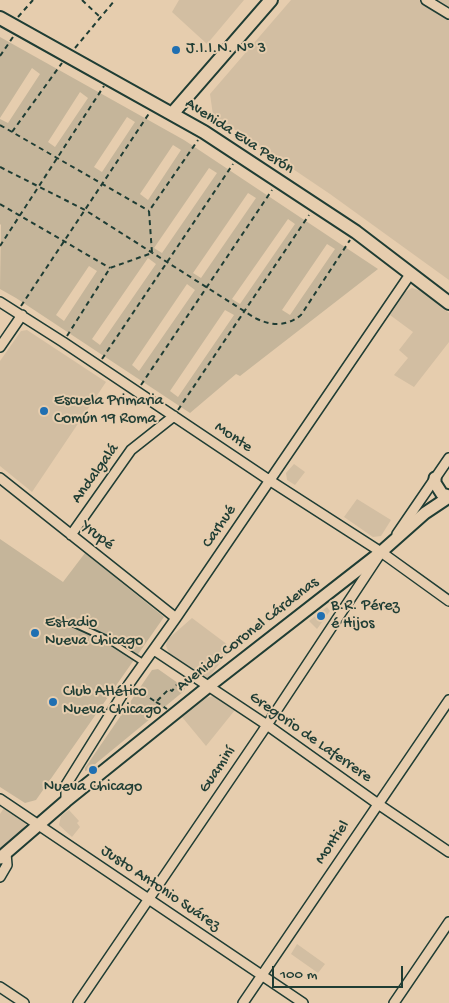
<!DOCTYPE html>
<html>
<head>
<meta charset="utf-8">
<style>
  body { margin:0 }
  #map { position:relative; width:449px; height:1003px; overflow:hidden; background:#e6cdae; font-family:"Gochi Hand",sans-serif }
  canvas { display:block }
  .scale { position:absolute; left:272px; top:966px; width:131px; height:22px; box-sizing:border-box; border:2px solid #1f3d34; border-top:0; padding-left:6px; font-size:15px; line-height:18px; white-space:nowrap; color:#1f3d34; -webkit-text-stroke:4px #e6cdae; paint-order:stroke }
</style>
</head>
<body>
<div id="map">
<canvas width="449" height="1003"></canvas>
<div class="scale">100 m</div>
</div>
<script>
const ctx = document.querySelector('canvas').getContext('2d');
ctx.lineJoin = 'round';
function paint(path, color) {
  ctx.fillStyle = color;
  ctx.fill(path, 'evenodd');
}
function strokePath(path, color, width, dash) {
  ctx.strokeStyle = color;
  ctx.lineWidth = width;
  ctx.lineCap = dash ? 'butt' : 'round';
  ctx.setLineDash(dash || []);
  ctx.stroke(path);
}
function drawText(font, color, halo, rows, align = 'center') {
  ctx.font = font + ' "Gochi Hand",sans-serif';
  ctx.lineWidth = 4;
  ctx.setLineDash([]);
  ctx.textBaseline = 'middle';
  ctx.strokeStyle = halo;
  ctx.fillStyle = color;
  for (const [text, x, y, turn = 0] of rows) {
    ctx.save();
    ctx.translate(x, y);
    ctx.rotate((+turn || 0) * Math.PI / 180);
    ctx.textAlign = isNaN(turn) ? turn : align;
    if (halo) ctx.strokeText(text, 0, 0);
    ctx.fillText(text, 0, 0);
    ctx.restore();
  }
}
const built = new Path2D(`
  M179,0H244L207,44L172,12Z
  M291,0H449V280L330,194L213,115L210,94Z
  M412,288L421,291L449,313V342L414,387L394,375L408,358L399,350L413,332L390,315L405,292Z
  M27,330L106,382L32,492L0,466V361L21,331Z
  M294,464L305,472L295,485L287,480L286,473Z
  M357,499L391,520L381,536L373,537L344,517Z
  M327,607L330,611L317,629L309,621Z
  M192,618L232,648L208,678H205L169,653L166,646L167,640Z
  M213,696L235,710L206,746L182,717L206,698Z
  M6,805L25,819L26,824L23,830L0,849V814Z
  M69,810L79,821L77,823L80,827L72,837L59,825L61,816Z
  M297,944L325,964L318,973L291,954Z`);
const green = new Path2D(`
  M0,37L184,140L378,269L240,376L236,374L190,413L16,298L0,289L1,225L0,224V119L8,123L40,74L32,68L0,118ZM80,92L88,98L55,147L48,142ZM127,117L135,122L102,172L94,167ZM173,145L181,150L148,200L140,194ZM209,168L217,173L162,253L154,248ZM248,193L256,198L201,278L193,273ZM288,219L295,224L240,304L232,299ZM327,244L335,249L290,315L282,310ZM148,258L156,264L100,345L92,339ZM89,266L97,271L64,321L56,315ZM187,284L195,290L139,371L132,365ZM225,310L234,315L178,397L170,391Z
  M0,539L63,582L85,553L164,617L36,800L25,803L0,787Z
  M158,669L185,688L184,691L88,770L85,771V768L152,670Z`);
const path = new Path2D(`
  M82,0L100,17
  M18,17L33,0
  M75,48L115,0
  M0,56L13,37
  M0,125L149,211
  M12,132L62,63
  M0,167L85,210L255,318C271,326 286,327 301,315L350,240
  M0,204L110,268
  M0,246L104,86
  M21,306L150,112
  M67,336L110,268L152,253L149,211L198,140
  M102,359L233,164
  M141,385L272,190
  M178,410L309,215
  M135,688L156,702L169,689L172,691L181,679
  M156,702L167,709`);
const service = new Path2D(`
  M72,623L107,639L144,663`);
const minor = new Path2D(`
  M426,0L449,14
  M0,302L63,342L269,480L381,552L449,601
  M0,347L22,315
  M0,478L176,618
  M397,534L449,458
  M71,535L131,450L174,416
  M154,650L267,725L378,804L449,852
  M0,799L303,1003
  M66,801V785L129,684L176,618L411,273
  M0,877L7,865L6,853
  M0,987L24,1003
  M78,1003L267,725L378,557
  M243,1003L449,700
  M394,1003L449,922`);
const tertiary = new Path2D(`
  M435,478V483L442,494L449,496
  M0,858L66,801L209,686L381,552L425,513L449,497`);
const secondary = new Path2D(`
  M0,18L204,132L356,232L449,303
  M172,114L271,0`);
const markers = [
  [176,50,5,"#1f6fb2"],
  [44,411,5,"#1f6fb2"],
  [321,616,5,"#1f6fb2"],
  [35,633,5,"#1f6fb2"],
  [53,702,5,"#1f6fb2"],
  [93,770,5,"#1f6fb2"]
];
const poiNames = [
  ["J.I.I.N. Nº 3",186,50],
  ["Escuela Primaria",54,402],
  ["Común 19 Roma",54,420],
  ["B.R. Pérez",331,607],
  ["é Hijos",331,625],
  ["Estadio",45,624],
  ["Nueva Chicago",45,642],
  ["Club Atlético",63,693],
  ["Nueva Chicago",63,711],
  ["Nueva Chicago",93,788,"center"]
];
const streetNames = [
  ["Avenida Eva Perón",239,137,33],
  ["Monte",233,438,34],
  ["Andalgalá",96,474,-54],
  ["Carhué",220,527,-56],
  ["Yrupé",97,536,38],
  ["Avenida Coronel Cárdenas",248,635,-38],
  ["Gregorio de Laferrere",310,738,35],
  ["Guaminí",218,770,-56],
  ["Montiel",333,843,-56],
  ["Justo Antonio Suárez",160,889,34]
];
paint(built, '#d2bea2');
paint(green, '#c5b59a');
strokePath(service, '#1f3d34', 8);
strokePath(minor, '#1f3d34', 12);
strokePath(tertiary, '#1f3d34', 15);
strokePath(secondary, '#1f3d34', 16);
strokePath(path, '#1f3d34', 2, [5, 4]);
strokePath(service, '#e6cdae', 4.5);
strokePath(minor, '#e6cdae', 9);
strokePath(tertiary, '#e6cdae', 11);
strokePath(secondary, '#e6cdae', 12);
for (const [x, y, r, color] of markers) {
  const dot = new Path2D();
  dot.arc(x, y, r, 0, 2 * Math.PI);
  ctx.fillStyle = color;
  ctx.fill(dot);
  strokePath(dot, '#e6cdae', 2);
}
drawText('16px', '#1f3d34', '#e6cdae', poiNames, 'left');
drawText('16px', '#1f3d34', '#e6cdae', streetNames);
</script>
</body>
</html>
